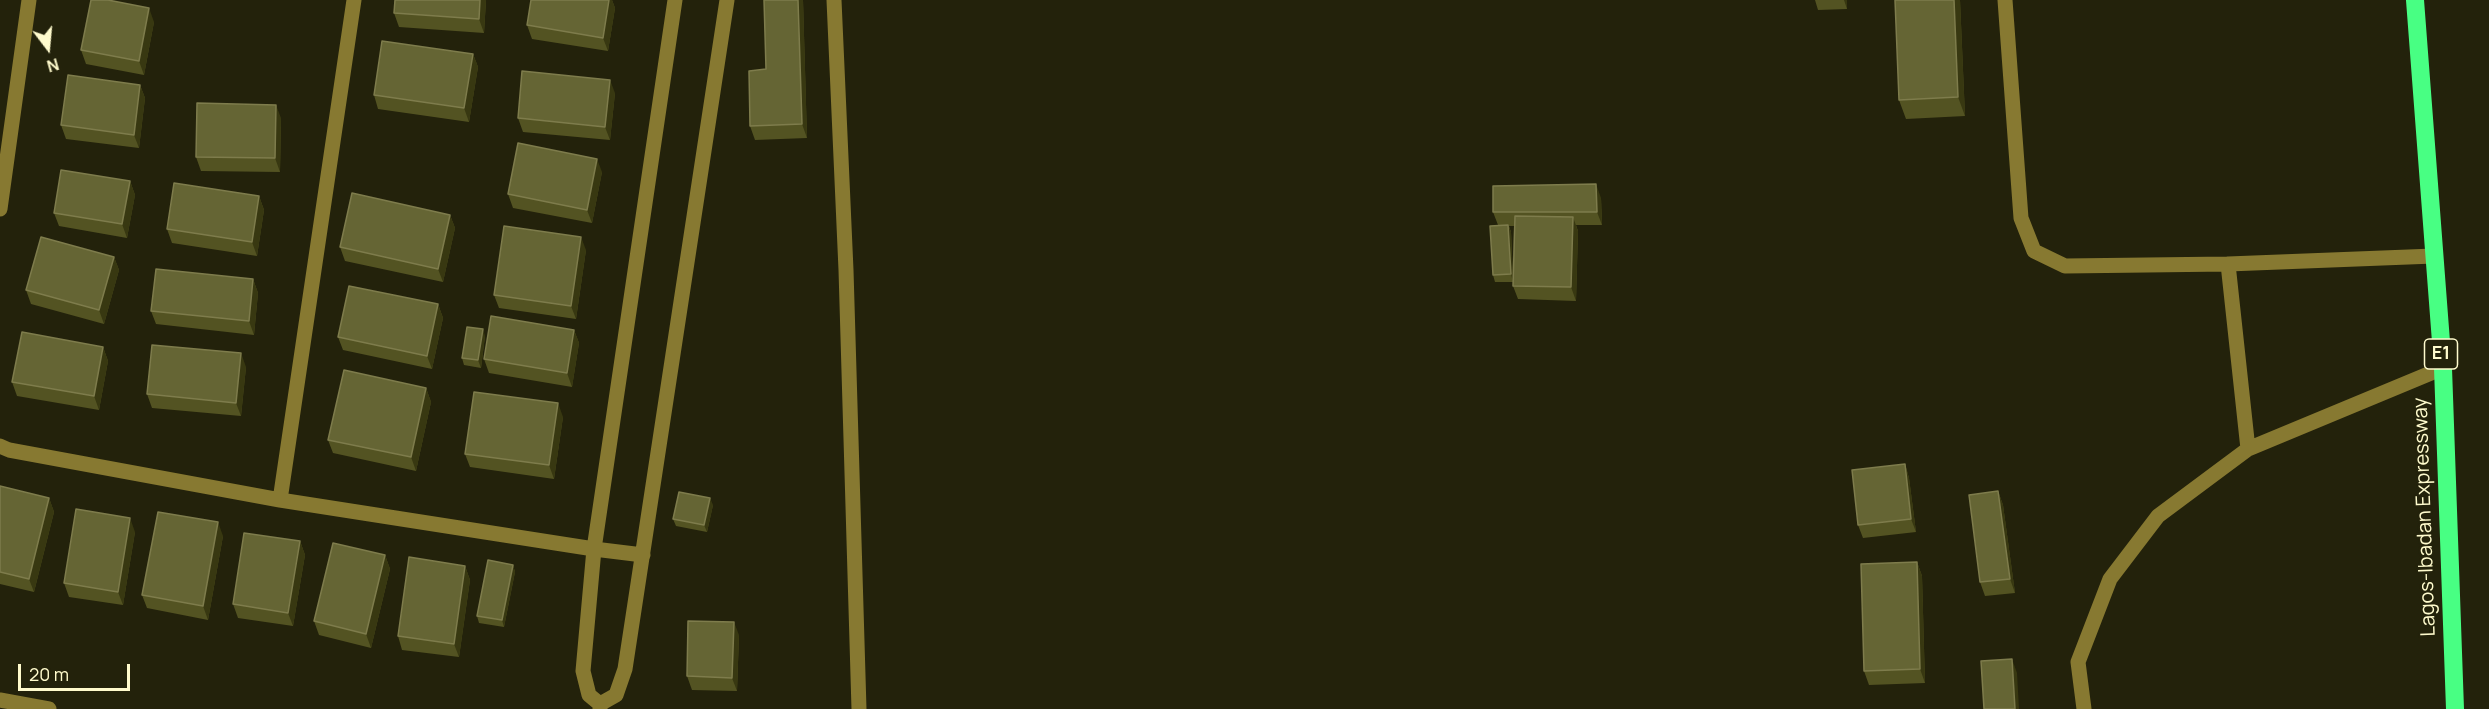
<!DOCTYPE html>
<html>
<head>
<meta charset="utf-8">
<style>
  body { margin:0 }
  #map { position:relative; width:2489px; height:709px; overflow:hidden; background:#23220b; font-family:Manrope,sans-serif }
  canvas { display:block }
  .north { position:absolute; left:18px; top:18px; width:60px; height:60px; -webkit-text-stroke:4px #23220b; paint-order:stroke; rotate:164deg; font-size:16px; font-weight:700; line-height:24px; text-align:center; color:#fffbcd }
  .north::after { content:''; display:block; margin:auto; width:21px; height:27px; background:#fffbcd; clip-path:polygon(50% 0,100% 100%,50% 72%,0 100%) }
  .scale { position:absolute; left:18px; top:664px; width:112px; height:27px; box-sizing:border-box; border:3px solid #fffbcd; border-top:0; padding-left:8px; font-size:18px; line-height:21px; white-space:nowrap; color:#fffbcd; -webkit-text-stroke:4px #23220b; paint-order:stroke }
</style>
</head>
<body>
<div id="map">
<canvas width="2489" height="709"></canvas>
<div class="north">N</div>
<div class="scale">20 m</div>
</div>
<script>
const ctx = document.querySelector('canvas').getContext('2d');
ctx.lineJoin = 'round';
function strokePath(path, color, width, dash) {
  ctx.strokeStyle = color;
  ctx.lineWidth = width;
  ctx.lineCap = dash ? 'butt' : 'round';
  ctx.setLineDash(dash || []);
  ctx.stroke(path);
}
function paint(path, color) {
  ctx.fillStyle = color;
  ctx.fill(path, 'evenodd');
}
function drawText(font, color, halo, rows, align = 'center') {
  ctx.font = font + ' Manrope,sans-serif';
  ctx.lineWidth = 4.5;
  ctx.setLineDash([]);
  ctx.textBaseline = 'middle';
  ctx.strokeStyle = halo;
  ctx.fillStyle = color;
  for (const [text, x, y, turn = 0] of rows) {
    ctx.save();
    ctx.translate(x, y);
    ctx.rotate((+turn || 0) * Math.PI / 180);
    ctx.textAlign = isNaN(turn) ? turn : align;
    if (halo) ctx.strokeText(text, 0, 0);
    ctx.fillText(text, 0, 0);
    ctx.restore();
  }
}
const minor = new Path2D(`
  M834,0L846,270L859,709
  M2005,0L2021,218L2034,251L2065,266L2228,264L2434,256
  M0,209L29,0
  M2228,264L2248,449
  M0,446L9,450L280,500L594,549L643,555
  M280,500L354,0
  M0,700L49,709
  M600,704L589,695L583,671L594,549L675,0
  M600,709V704L616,695L625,669L727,0
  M2084,709L2078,662L2110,579L2158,516L2248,449L2443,368`);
const highway = new Path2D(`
  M2415,0L2443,368L2455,709`);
const wall = new Path2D(`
  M395,0H486L484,33L399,27L394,13Z
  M531,0H612L615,8L608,51L532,39L527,25Z
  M764,0H803L807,138L755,140L750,126L766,69Z
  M1815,0H1847V9L1818,10Z
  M1895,0H1960L1965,116L1906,119L1899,100Z
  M154,22L144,75L86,64L81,50Z
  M473,54L478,67L469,122L378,109L374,95Z
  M140,85L145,98L139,148L66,139L61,125Z
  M615,93L610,140L523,132L518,118Z
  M281,118L280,172L201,171L196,157Z
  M602,172L592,223L513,208L508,194Z
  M130,181L135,195L127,238L59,226L54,213Z
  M259,196L264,210L257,256L172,243L167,229Z
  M1601,198L1602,225H1576L1578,231L1576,301L1518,299L1513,286V282H1495L1493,275L1498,225L1493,212ZM1509,226H1514L1513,276L1511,232Z
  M450,215L455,228L443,282L345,261L340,247Z
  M586,250L576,319L499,308L494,295Z
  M114,257L119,270L104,324L31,304L26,290Z
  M253,279L258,293L254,335L156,324L151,311Z
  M438,304L443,318L432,369L343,350L338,337Z
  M574,330L579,343L572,387L489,373L484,359Z
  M485,336L481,368L464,365L462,358Z
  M103,347L108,361L99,410L17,396L12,382Z
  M246,367L241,416L152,408L147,394Z
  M426,388L431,402L416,471L333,453L328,440Z
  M563,417L554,479L470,467L465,454Z
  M1905,464L1909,478L1916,532L1863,538L1858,525Z
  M0,486L49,498L54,512L34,592L0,584Z
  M1998,491L2003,505L2015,593L1985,596L1980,582Z
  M713,505L707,532L676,526L673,519Z
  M135,532L123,605L69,597L64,583Z
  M223,536L208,620L147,608L142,595Z
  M300,541L305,555L293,626L238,618L233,604Z
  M385,555L390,569L371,648L319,635L314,621Z
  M1917,562L1922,576L1925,683L1869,685L1864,671Z
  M513,565L515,572L504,627L479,623L477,616Z
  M465,566L470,580L459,657L402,650L398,636Z
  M739,635L737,691L692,690L687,676Z`);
const shadedWall = new Path2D(`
  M480,0H486L484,33L479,19Z
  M609,0H612L615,8L608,51L603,38Z
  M798,0H803L807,138L802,124Z
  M1844,0H1847V9Z
  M1954,0H1960L1965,116L1958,97Z
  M149,8L154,22L144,75L139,61Z
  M473,54L478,67L469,122L464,108Z
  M610,80L615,93L610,140L605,127Z
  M140,85L145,98L139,148L134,135Z
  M276,105L281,118L280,172L275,158Z
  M597,159L602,172L592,223L587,210Z
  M130,181L135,195L127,238L122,224Z
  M1596,184L1601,198L1602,225L1597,212Z
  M259,196L264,210L257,256L252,242Z
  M450,215L455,228L443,282L438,269Z
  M1573,217L1578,231L1576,301L1571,287Z
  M1508,225L1511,232L1513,282L1511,274Z
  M581,237L586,250L576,319L571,306Z
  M114,257L119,270L104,324L99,310Z
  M253,279L258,293L254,335L249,321Z
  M438,304L443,318L432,369L427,356Z
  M483,329L485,336L481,368L478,360Z
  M574,330L579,343L572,387L567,373Z
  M103,347L108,361L99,410L94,396Z
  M241,353L246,367L241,416L236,403Z
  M426,388L431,402L416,471L411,457Z
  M558,403L563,417L554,479L549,465Z
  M1905,464L1909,478L1916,532L1911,519Z
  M1998,491L2003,505L2015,593L2010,579Z
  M49,498L54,512L34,592L29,579Z
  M710,498L713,505L707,532L704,525Z
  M130,518L135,532L123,605L118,592Z
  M218,522L223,536L208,620L203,606Z
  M300,541L305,555L293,626L288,613Z
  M385,555L390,569L371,648L366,634Z
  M1917,562L1922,576L1925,683L1920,669Z
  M513,565L515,572L504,627L502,620Z
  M465,566L470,580L459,657L454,644Z
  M734,622L739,635L737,691L732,678Z
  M2012,659L2017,673L2019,709H2015Z`);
const building = new Path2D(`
  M91,0H108L149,8L139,61L81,50Z
  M395,0H480L479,19L394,13Z
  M531,0H609L603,38L527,25Z
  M764,0H798L802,124L750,126L749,71L766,69Z
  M1895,0H1954L1958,97L1899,100Z
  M382,41L473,54L464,108L374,95Z
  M522,71L610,80L605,127L518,118Z
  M68,75L140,85L134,135L61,125Z
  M197,103L276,105L275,158L196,157Z
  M518,143L597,159L587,210L508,194Z
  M61,170L130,181L122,224L54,213Z
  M174,183L259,196L252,242L167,229Z
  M1596,184L1597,212H1493V186Z
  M352,193L450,215L438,269L340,247Z
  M1515,216L1573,217L1571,287L1513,286Z
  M1508,225L1511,274L1493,275L1490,226Z
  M504,226L581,237L571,306L494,295Z
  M41,237L114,257L99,310L26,290Z
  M156,269L253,279L249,321L151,311Z
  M349,286L438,304L427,356L338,337Z
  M491,316L574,330L567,373L484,359Z
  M467,327L483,329L478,360L462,358Z
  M22,332L103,347L94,396L12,382Z
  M152,345L241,353L236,403L147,394Z
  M344,370L426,388L411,457L328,440Z
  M474,392L558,403L549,465L465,454Z
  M1905,464L1911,519L1858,525L1852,470Z
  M0,486L49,498L29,579L0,572Z
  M1998,491L2010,579L1980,582L1969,495Z
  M679,492L710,498L704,525L673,519Z
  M76,509L130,518L118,592L64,583Z
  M158,512L218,522L203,606L142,595Z
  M244,533L300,541L288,613L233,604Z
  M333,543L385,555L366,634L314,621Z
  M409,557L465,566L454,644L398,636Z
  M488,560L513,565L502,620L477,616Z
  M1917,562L1920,669L1864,671L1861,564Z
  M688,621L734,622L732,678L687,676Z
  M2012,659L2015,709H1984L1981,661Z`);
const shields = [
  [2441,354,33]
];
const shieldNames = [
  ["E1",2441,354]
];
const streetNames = [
  ["Lagos-Ibadan Expressway",2425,517,-92]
];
strokePath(minor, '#877931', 15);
strokePath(highway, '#48ff83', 18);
paint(wall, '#535322');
paint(shadedWall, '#383811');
paint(building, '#656534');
strokePath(building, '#7e7c4c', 1.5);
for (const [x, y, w] of shields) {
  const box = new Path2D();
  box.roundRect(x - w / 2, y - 15, w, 30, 4.5);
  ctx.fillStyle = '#23220b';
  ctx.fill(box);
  strokePath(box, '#fffbcd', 1.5);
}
drawText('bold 18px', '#fffbcd', null, shieldNames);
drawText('20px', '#fffbcd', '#23220b', streetNames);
</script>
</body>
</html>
